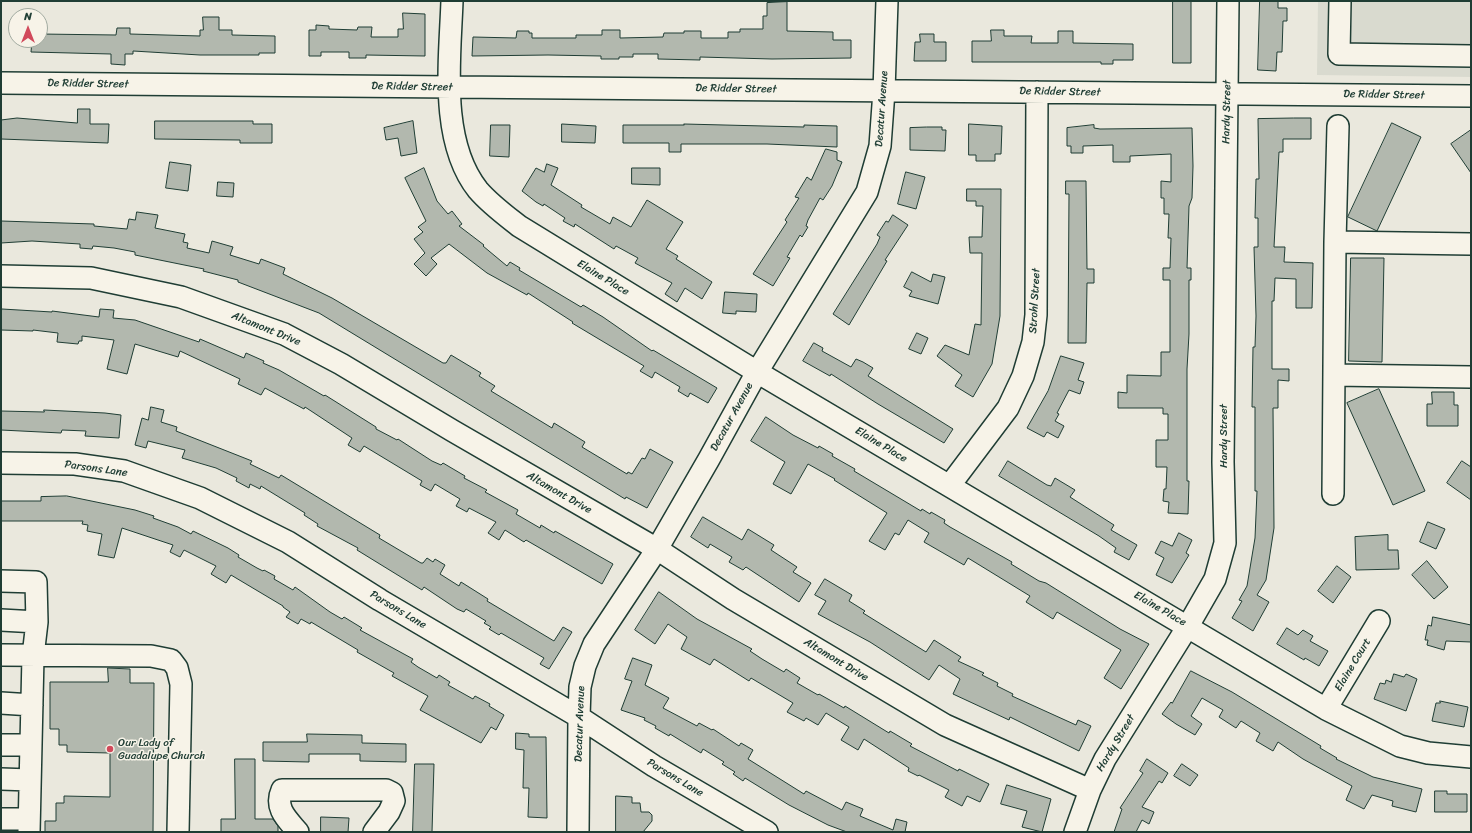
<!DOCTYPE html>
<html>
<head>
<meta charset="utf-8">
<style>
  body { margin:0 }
  #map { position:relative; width:1472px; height:833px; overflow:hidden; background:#eae8dd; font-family:Sriracha,sans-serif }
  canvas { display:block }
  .frame { position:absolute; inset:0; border:2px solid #1f3d34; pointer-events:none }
  .north { position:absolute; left:8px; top:8px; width:40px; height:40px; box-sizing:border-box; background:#f7f3e8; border:1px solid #a1aaa0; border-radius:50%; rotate:0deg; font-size:11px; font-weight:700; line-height:16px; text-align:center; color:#1f3d34 }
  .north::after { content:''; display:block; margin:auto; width:14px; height:18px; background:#d1495b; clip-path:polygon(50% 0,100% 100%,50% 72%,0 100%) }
</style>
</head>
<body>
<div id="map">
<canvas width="1472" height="833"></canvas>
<div class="frame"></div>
<div class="north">N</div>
</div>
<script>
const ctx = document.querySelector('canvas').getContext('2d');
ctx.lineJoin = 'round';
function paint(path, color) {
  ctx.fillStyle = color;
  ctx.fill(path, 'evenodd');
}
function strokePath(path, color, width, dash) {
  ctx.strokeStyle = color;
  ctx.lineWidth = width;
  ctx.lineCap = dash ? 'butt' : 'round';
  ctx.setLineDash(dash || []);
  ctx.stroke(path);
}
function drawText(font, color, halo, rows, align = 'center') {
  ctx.font = font + ' Sriracha,sans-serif';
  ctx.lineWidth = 3;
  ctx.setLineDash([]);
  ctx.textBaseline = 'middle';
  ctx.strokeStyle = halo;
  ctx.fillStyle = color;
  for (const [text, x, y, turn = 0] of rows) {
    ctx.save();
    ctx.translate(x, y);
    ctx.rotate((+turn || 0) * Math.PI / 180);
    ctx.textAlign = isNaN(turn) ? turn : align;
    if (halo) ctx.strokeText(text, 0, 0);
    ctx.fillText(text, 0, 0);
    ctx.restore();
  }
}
const built = new Path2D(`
  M1318,1H1471V77L1317,75Z`);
const building = new Path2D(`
  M1173,1H1191V63H1173Z
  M1260,1H1278V8H1287V21H1283L1282,52H1277L1276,71L1258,70Z
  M787,2V31L833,32V40H851V58L772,59L700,57V60L658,59V54H633V57H619V59H601V56L548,55L472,56L473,37L516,38L517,31H529V33H532V38H576V35H602V30H620V38L663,37L664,33H684V31H701V38H728V32H740V29H763V16H767V3Z
  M403,13L425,14V56L366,55V58H349V52H321V56H309V30H316V25L329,26V29L357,30L358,27H372L371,37H398V29H403Z
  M203,17H219V30H232V35L275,36V53H259V55H200L133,51V54H125V65L111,64V54L31,52L32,40H40V34L116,35L117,28H130V34L200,36V30H203Z
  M991,30H1004V36H1032L1031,43H1058V31H1073V43L1133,44V60H1113V64H1101V62H972V41H991Z
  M920,34H934V42H946V61H914L915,42H920Z
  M78,109H90V124H109L108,143L1,139V120L17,118L77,123Z
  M1294,118H1311V139H1283V152H1279L1274,247H1285L1284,262L1313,263L1312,308H1296V279L1275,278L1274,301H1272V369H1289V381L1278,380V408H1273L1274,528L1266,580L1257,595L1269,602L1253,631L1232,618L1242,601L1239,600L1247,586L1255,538L1257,491H1255V407H1252L1253,347H1255L1256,316L1254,247H1258V218H1255L1256,179H1259L1258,119Z
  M155,121H253V124H272V143H240V140L155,139Z
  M413,121L417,153L401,156L398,138L386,140L384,128Z
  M1392,123L1421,137L1377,231L1348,217Z
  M562,124L596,126L595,143L562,142Z
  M684,124L804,127V125L837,126V147L767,144H681V152H669V143H623V125H684Z
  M969,124L1002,126L1001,154H995V161H976V155H969Z
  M491,125H510L509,157L490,156Z
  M1094,125V128L1100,129L1192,128L1193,166L1192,198L1189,206L1187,268H1191V280H1189V334L1187,369V481H1189L1188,514L1168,513L1169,502L1163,501L1164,489H1166L1167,467H1156V440H1168V414H1163V408H1118V392L1127,393V375L1161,376V352H1170V280H1163V268H1170L1171,238H1168L1169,214H1164V198H1161V181L1171,182V154L1130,156V162H1113V145L1083,146V153H1071V146H1067V128Z
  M927,127H942V130H946L945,151L910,150V128Z
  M1471,130V173L1451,144Z
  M826,149L837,152V160L842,162L832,186L823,200L820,198L808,220L806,226L808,227L802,237L800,235L787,257L790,258L773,286L753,274L787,222L785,220L799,198L795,197L807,177L811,180Z
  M170,162L191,165L188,191L166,188Z
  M547,164L558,168L551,185L582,205L581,207L610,224L613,217L631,227L647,200L683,222L666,249L678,256L676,259L712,282L702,299L685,288L677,302L665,294L672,283L635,263L638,258L616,246L614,249L575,224L574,227L563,221L565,218L544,204L543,206L536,202L522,191L536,168L544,172Z
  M424,168L437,201L448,214L452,211L462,224L459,226L484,245L483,246L507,266L510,262L520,268L519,270L581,307L583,305L603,317L652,351L653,350L717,388L708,403L690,393L688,397L678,391L680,387L655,372L652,378L640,371L644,366L572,323L573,322L528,293L527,295L487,273L449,244L431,258L437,264L426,276L414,264L425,253L414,239L423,232L418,227L426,221L405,178Z
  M632,168H660V185L632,184Z
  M906,172L925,177L916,209L898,204Z
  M1066,181H1086L1087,269H1094V283H1087L1086,343H1068L1069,194H1066Z
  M218,182L234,183L233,197L217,196Z
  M967,189H1001L1000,316L992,364L973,397L955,386L962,375L937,356L945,345L969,355L975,324L981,325L982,253H970L969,237H982L983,206H976V201H967Z
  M137,212L158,215L155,228L185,234L183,242L188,243L187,248L209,253L212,241L233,247L230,255L259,264L261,259L285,268L283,274L332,298L443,363H446L451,355L481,373L479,376L495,386L491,391L552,428L554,423L585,442L582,447L627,474L628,472L632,474L642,458L645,459L650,449L673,462L647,508L626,497L625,499L319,313L238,282V280L203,271L204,269L135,255V252L114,248L93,246L92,249L80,248V244L32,241L1,243V221L94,224V226L127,229L129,219L135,220Z
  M893,215L908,225L885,260L887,261L849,325L833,314L877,244L880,237L877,235L886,221L888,222Z
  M1351,258H1384L1382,362L1349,361Z
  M912,272L931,282L933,274L945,277L938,304L909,296L912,291L904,287Z
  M725,292L757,294L756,312L736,311V314L723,313Z
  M2,309L52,312V311L99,317L100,309L114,310L113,318L135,320L199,342L200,339L244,358L246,353L264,361L263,363L279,370L324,396L325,395L376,427V429L397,440L398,439L432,461L441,465L443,463L465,476L464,478L487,490L485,492L518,510L516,514L540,528L541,525L554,533L555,531L613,564L602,584L526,540L524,542L505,530L499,540L488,533L496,522L469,508L467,512L456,506L460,499L435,484L431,491L420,485L422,481L364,446L360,452L348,445L352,438L305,407L304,409L265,388L261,395L238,384L240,379L180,351L178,357L135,344L127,374L107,369L114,340L82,336V341H79L78,344L57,342L58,333L33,330V331L1,330Z
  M917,333L928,338L921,354L909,349Z
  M814,343L823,348L822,351L851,367L856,359L863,362L873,368L868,376L953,429L944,443L878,404L831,374L830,376L803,361Z
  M1061,356L1084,363L1078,380L1084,382L1080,394L1069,390L1057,413L1059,414L1055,421L1064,426L1058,438L1047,432L1044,437L1027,428L1048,391Z
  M1379,389L1425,491L1393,505L1347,403Z
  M1432,392H1454V405H1458V426H1427V404H1432Z
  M151,407L164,410L161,422L177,427L176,431L252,461L250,464L279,478L281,475L380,535L379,538L421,563H423L427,558L433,562L435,559L445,565L440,574L459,586L461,582L488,599L487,601L554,641L563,627L572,632L549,669L540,664L544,658L501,633L499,635L489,629L491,627L484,623L486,621L466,609L464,612L457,609L424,587L422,590L357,550L358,548L317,526L318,524L304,515L305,513L261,486L260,489L250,484L249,488L236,481L237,478L216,468L182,458L185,450L148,441L146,448L135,445L142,418L148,420Z
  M44,410L105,413L121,415L119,438L85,436L86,431L62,430L61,433L1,430V411L44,412Z
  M766,417L793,435L818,448L819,446L833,454L832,456L855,469L854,471L921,511L922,509L930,514L931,512L945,520L944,523L950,527L1012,562L1011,564L1039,581L1046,583L1120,629L1149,644L1121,689L1104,678L1121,650L1057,612L1053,619L1026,602L1030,596L968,558L964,565L924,542L929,533L908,520L899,535L895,533L885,550L869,541L887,513L834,480L835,479L808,464L791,494L773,484L785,462L751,441Z
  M1008,461L1047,485L1051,486L1055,478L1075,490L1070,497L1114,525L1111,530L1137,545L1129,560L1114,552L1116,548L1099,536L999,476Z
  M1462,461L1471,467V500L1447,483Z
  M67,496L135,510L154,516L153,518L178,527L191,534L193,531L228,548L239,555L238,557L257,568L263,571L264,570L275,576L274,579L293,590L295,587L330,612L342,619L344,617L362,628L360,630L413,659L411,662L418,667L437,678L439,675L450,682L448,685L473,699L475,696L490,704L489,706L504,715L496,730L491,727L481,743L420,710L428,696L392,676L394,673L357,652L358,650L311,622L310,624L301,619L298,624L286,617L290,612L283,607V606L231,575L226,583L211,574L216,566L184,550L180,557L170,552L173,545L122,528L114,558L98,555L102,534L87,531L88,525L82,524L83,521H1V501H41V497Z
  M703,517L742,540L748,529L774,545L771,550L797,567L793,572L811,583L799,602L746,567L743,570L729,562L732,557L710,544L708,548L691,537Z
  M1428,522L1445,529L1436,549L1420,542Z
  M1179,533L1192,540L1186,553L1189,555L1172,583L1156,575L1164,558L1155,553L1161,541L1172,546Z
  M1388,535V550H1398L1399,569L1356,570L1355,537Z
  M1427,561L1448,587L1434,599L1412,575Z
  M1337,566L1351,577L1333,603L1318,591Z
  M825,579L852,595L849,601L865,611L863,613L926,652L934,640L961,657L958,661L984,673L982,675L998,683L997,686L1013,694L1012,696L1076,725L1078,720L1091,726L1079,751L1010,717L1009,720L953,694L960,679L939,665L929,680L870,642L818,614L826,601L815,595Z
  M659,592L697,619L752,649L750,651L762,659L784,672L786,669L800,678L797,683L818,695L819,694L844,708L845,706L889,733L890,731L912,744L910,746L958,771L959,769L989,784L980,802L967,796L962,806L945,797L949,790L919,775L918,776L908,771L909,768L864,739L858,750L841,740L849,727L826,713L818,725L806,718L804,721L787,712L793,703L751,678L749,681L714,659L710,665L681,649L687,637L668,624L655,644L635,630Z
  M1433,617L1471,625V642L1446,641L1444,650L1427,645L1428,640H1425L1428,625L1431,626Z
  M1287,628L1298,635L1303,630L1313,636L1310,641L1328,651L1319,666L1305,658L1304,660L1277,644Z
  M633,658L652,665L645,685L669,698L663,708L697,726L699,723L712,730L713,729L739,746L741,743L753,750L748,759L804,794L806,791L842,810L846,802L863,809L860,816L893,830L896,819L907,822L905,832H847L828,825L789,805L745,778L743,781L733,774L735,772L722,764L724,762L703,749L701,753L670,734L669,736L655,728L656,726L644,720L645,718L621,710L632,681L625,679Z
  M108,668L130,669V683H154L153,832H45V821H56V803H64V796L110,797V753L67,752V745H59V729H50V682H108Z
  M1191,671L1232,692L1321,746L1320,748L1337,758L1336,759L1373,777L1422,789L1416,812L1392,806L1393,801L1372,795L1364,809L1346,800L1352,786L1303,759L1278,742L1273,751L1256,741L1260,733L1241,721L1236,728L1219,717L1223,710L1202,698L1191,716L1202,724L1195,735L1176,724L1162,714L1171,702L1172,703Z
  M1394,674L1404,677L1406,674L1417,679L1406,711L1374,699L1380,683L1385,684L1386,680L1391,682Z
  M1440,701L1468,707L1464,727L1432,721L1436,703H1440Z
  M516,733L529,734V737H546L547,818L528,817L529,788H523L524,750L516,749Z
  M307,734L362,735V743L406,744V762L360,761V754H309V762L263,761V742H307Z
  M235,759H255V819H273L278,826V832H221V819H235Z
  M1147,759L1168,773L1162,783L1159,781L1142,807L1154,812L1149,824L1142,820L1136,832H1114L1122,809L1120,808L1143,773L1140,771Z
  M415,764H434L432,832H413Z
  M1182,764L1198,775L1190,786L1174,776Z
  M1007,785L1051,799L1042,832L1022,827L1027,811L1001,804Z
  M1435,791H1447V794H1467V812H1435Z
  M616,796L632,797V803H640L641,812H649L652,815V821L643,832H616Z
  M321,817L349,818L348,832H321Z`);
const minor = new Path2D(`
  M452,1C450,59 439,141 478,190C490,204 505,215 519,226L757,372L1326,709L1400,746L1428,753L1471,757
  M1340,1L1339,54L1471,56
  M1,83L1471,96
  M1338,126L1335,242L1471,244
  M1,276L91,278L181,297L284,334L341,364L453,431L657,549L733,599L945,725L1090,790
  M1334,375L1471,377
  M1,463L75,464L124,471L200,498L288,542L380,600L579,717L654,766L767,832
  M950,485L1008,408L1023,376L1033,342L1036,315L1037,92
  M1333,494L1335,242
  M1,581L36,582L37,622L33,656L29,832
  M1,620L37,622
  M1,655L151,656L171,660L177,668L181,684L178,832
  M1,703L32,705
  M1326,709L1379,621
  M1,745H31
  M1,779L30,780
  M1,819H29
  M298,832C287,819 274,808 282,790H386L392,793L394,801L389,812L374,832
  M578,832L579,717L580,687L585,666L594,644L657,549L709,459L757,372L867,192L880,146L884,91L887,1
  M1075,832L1090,790L1105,759L1188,626L1215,579L1225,543L1223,462L1228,1`);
const markers = [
  [110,749,4,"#d1495b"]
];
const streetNames = [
  ["De Ridder Street",88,84,1],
  ["De Ridder Street",412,87,1],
  ["De Ridder Street",736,89,1],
  ["De Ridder Street",1060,92,1],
  ["De Ridder Street",1384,95,1],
  ["Decatur Avenue",882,109,-86],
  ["Hardy Street",1227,112,-89],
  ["Elaine Place",603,278,31],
  ["Strohl Street",1035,301,-87],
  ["Altamont Drive",266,329,22],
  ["Decatur Avenue",732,417,-61],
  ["Hardy Street",1224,436,-90],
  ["Elaine Place",881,445,31],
  ["Parsons Lane",96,469,8],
  ["Altamont Drive",559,493,30],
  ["Elaine Place",1160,609,30],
  ["Parsons Lane",398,610,31],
  ["Altamont Drive",836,660,31],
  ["Elaine Court",1353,665,-59],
  ["Decatur Avenue",580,724,-88],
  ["Hardy Street",1116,743,-59],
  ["Parsons Lane",675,778,31]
];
const poiNames = [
  ["Our Lady of",118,743],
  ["Guadalupe Church",118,756]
];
paint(built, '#d9dacf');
paint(building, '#b2b8ae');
strokePath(building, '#1f3d34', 1);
strokePath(minor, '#1f3d34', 24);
strokePath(minor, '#f7f3e8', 21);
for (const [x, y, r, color] of markers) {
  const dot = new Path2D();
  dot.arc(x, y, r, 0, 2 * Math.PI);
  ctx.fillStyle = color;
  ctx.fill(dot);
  strokePath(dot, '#f7f3e8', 1.5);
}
drawText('11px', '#1f3d34', '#f7f3e8', streetNames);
drawText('11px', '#1f3d34', '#f7f3e8', poiNames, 'left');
</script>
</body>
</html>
